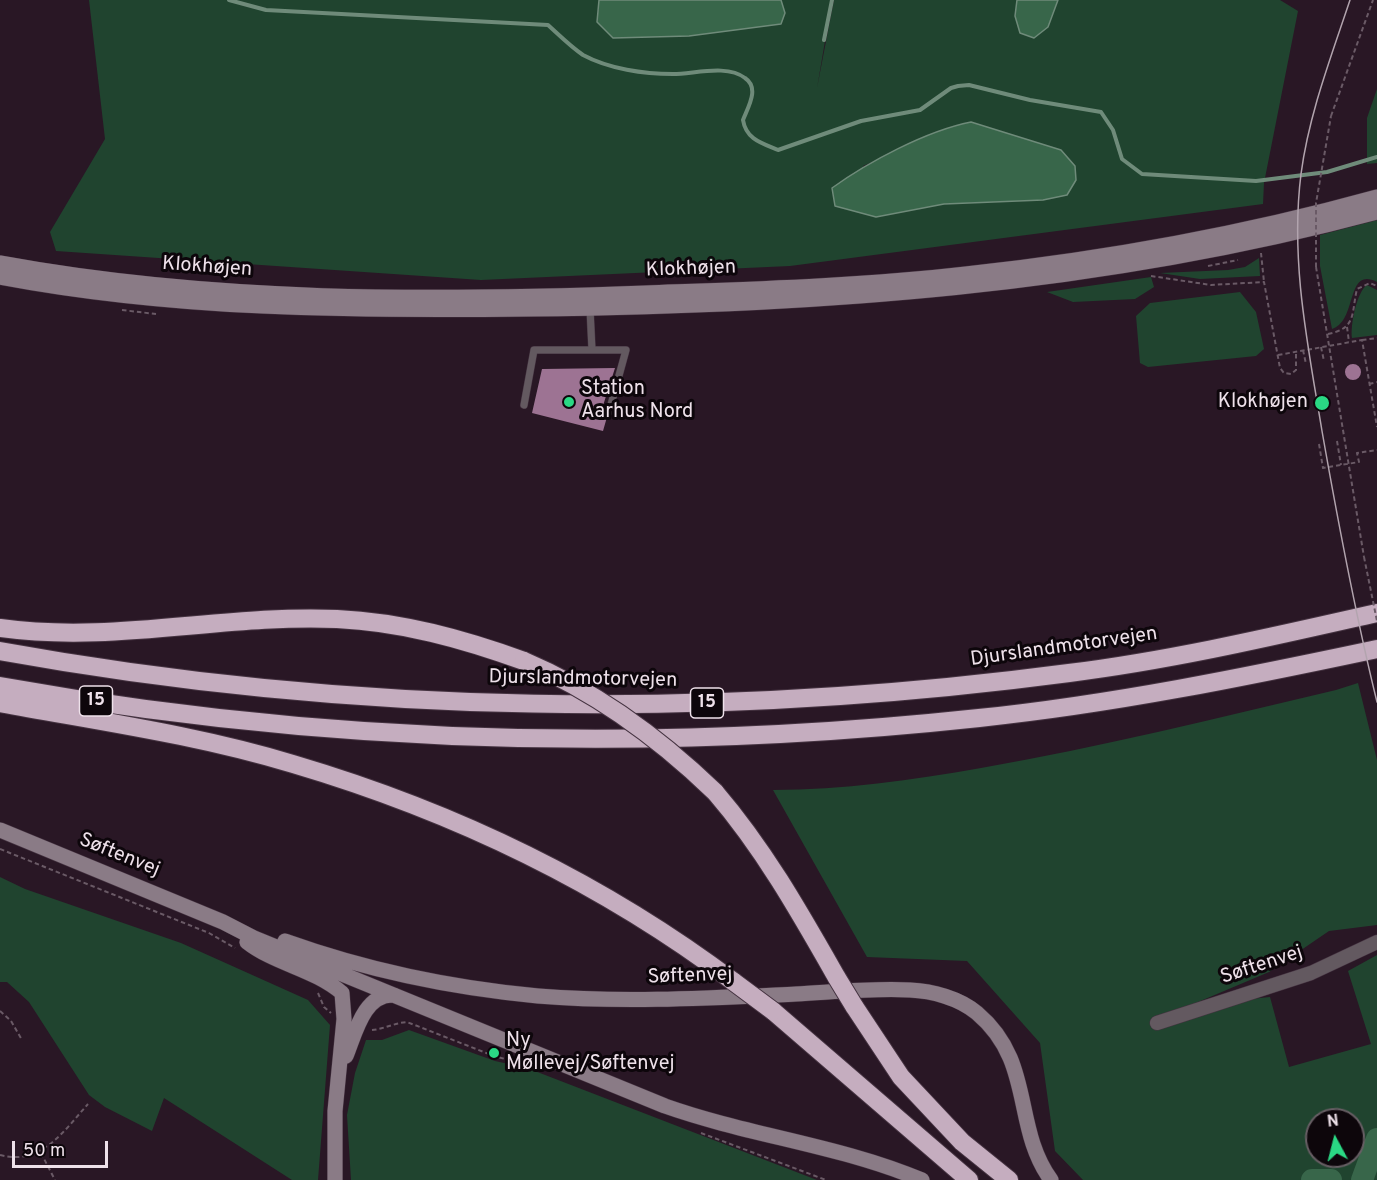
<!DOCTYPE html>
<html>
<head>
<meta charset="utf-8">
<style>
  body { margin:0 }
  #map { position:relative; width:1377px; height:1180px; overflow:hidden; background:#291725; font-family:Overpass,sans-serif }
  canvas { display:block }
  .north { position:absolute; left:1305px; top:1108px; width:60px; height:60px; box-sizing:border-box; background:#0d060b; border:2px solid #675e64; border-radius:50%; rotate:353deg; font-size:16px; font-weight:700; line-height:24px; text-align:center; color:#eee1ea }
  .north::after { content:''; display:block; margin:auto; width:21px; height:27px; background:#2ad884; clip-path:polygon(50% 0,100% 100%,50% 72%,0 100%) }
  .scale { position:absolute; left:12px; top:1141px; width:96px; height:27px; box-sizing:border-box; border:3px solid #eee1ea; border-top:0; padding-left:8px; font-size:18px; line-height:21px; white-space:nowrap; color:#eee1ea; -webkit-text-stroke:4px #0d060b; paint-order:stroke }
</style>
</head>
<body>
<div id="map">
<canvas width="1377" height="1180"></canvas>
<div class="north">N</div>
<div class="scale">50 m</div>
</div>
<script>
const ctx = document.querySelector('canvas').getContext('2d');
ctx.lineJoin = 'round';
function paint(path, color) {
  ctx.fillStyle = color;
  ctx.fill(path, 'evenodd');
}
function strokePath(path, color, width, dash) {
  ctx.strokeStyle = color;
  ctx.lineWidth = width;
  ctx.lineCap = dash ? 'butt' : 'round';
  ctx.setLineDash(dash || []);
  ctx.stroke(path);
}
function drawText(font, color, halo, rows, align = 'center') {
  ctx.font = font + ' Overpass,sans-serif';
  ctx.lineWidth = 6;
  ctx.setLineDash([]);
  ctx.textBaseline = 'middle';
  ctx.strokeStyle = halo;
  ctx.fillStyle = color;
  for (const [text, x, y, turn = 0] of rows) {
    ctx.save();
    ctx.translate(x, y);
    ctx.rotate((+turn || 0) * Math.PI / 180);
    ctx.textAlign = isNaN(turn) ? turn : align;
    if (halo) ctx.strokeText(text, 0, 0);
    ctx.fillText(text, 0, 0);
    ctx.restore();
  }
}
const green = new Path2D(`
  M89,0H599L597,22L785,13L781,0H832L817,88L834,0H1017L1015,16L1048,27L1058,0H1280L1298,11L1264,183L1263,204L790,266L481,280L56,251L50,232L105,139ZM971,122L1043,200L944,204L876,217L863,166L954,126Z
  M1377,89V163L1367,164V118Z
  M1377,220V282C1345,266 1358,321 1332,329L1320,266V235Z
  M1259,258L1260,276L1200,279L1160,273L1228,270L1245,267Z
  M1151,277L1154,287L1135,299L1073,302L1047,292Z
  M1367,285L1377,290V335L1352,338C1350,326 1357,291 1367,285Z
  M1240,292L1256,312L1264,349L1256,356L1148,367L1140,363L1136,316L1150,303Z
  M1358,683L1377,760V925L1329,931L1269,972L1191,1005L1270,997L1289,1067L1371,1044L1348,971L1377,955V1180H1083L1055,1151L1040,1043L967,961L867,957L773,790C843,790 912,780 981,768C1100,747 1218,718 1336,690ZM1317,1120H1353V1156H1317Z
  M0,877L25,889L181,943L308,1000L330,1025L318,1180H292L164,1098L152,1131L105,1107L89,1095L29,1002L7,982H0Z
  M409,1030L495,1061L527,1068L817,1180H351L347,1115L355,1073L366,1040H382Z`);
const water = new Path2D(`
  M599,0H781L785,13L781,24L689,36L613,38L597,22Z
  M1017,0H1058L1048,27L1034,38L1020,33L1015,16Z
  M971,122L1061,150L1075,166L1076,180L1067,195L1043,200L944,204L876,217L835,206L832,188C868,162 926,131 971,122Z`);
const stream = new Path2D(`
  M229,0L266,10L548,25C559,35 571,47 583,55C609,69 644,74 673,74C694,74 727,64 745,78C760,88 748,107 743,120C746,139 761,143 778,150L861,121L920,110L951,88L958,86L969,85L1030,100L1101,112L1113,130L1122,159L1142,174L1256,181L1327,172L1377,157
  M824,40L832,0`);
const river = new Path2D(`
  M1312,1180H1331
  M1362,1180L1377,1139`);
const building = new Path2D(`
  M1345 372a8 8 0 1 1 16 0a8 8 0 1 1-16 0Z
  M615,368L600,415L607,417L603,431L532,413L542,369Z`);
const path = new Path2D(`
  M1331,116L1373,0
  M1261,253L1264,282
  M1208,266L1238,260
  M1316,267L1364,557
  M1151,276L1211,285L1264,282L1280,368L1284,373L1291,374L1296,370V351
  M122,310L156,314
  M1347,327L1349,342
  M1328,334C1357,328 1351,314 1357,289L1370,283L1377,286
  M1362,340L1377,338
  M1321,347L1324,361
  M1303,350L1306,364
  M1278,355L1362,340L1377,427
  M1369,384L1377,382
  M1337,441L1341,465
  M1319,444L1323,468L1359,462L1357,453L1377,450
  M0,849L209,933L235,948
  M318,993L324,1007L331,1013
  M0,1011L11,1021L22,1040
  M372,1030C384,1029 394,1023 407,1022L494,1056L520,1063
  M701,1133L826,1180
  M41,1153L55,1180
  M0,1155C41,1166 64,1131 88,1104`);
const lane = new Path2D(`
  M590,309L592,350
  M524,405L534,350H626L609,412`);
const street = new Path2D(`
  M1157,1023L1311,973L1377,942`);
const secondary = new Path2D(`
  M0,263C212,302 431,301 646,293C753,289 860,286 966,274C1105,259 1243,234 1377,197
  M0,277C174,310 351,311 528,309C815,306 1098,287 1377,212
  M0,830L223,922L254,938L665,1106C750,1136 839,1145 922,1180
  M285,941C366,970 453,988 538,996C624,1003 710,998 796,994C834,992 872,988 910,990C932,991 959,998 977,1013C1035,1062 1012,1126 1051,1180
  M247,942C275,964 314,969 342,993L344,1019L335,1111V1180
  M346,1056C355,1034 364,993 394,995`);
const highway = new Path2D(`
  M0,628C113,644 225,614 337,619C402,622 463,639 524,661
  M0,651C352,715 714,720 1069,673C1173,660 1275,636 1377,613
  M0,686C322,744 653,753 979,718C1113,704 1245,677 1377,649
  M0,703C97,721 198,735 293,764C452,811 601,882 734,982
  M715,792C764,849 800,913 837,978
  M854,1006L901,1077L962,1142L1009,1180
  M773,1011L969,1180`);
const tram = new Path2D(`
  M1350,0C1331,57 1309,114 1301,174C1290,261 1308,346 1322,431C1338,522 1355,613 1377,702`);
const pathBridge = new Path2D(`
  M1316,267V203L1331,116
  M1364,557L1377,621`);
const highwayBridge = new Path2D(`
  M524,661C597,692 658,737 715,792
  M837,978L854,1006
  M734,982L773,1011`);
const markers = [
  [569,402,6,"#2ad884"],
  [1322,403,8,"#2ad884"],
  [494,1053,6,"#2ad884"]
];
const shields = [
  [96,701,33],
  [707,703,33]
];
const shieldNames = [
  ["15",96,701],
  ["15",707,703]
];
const streetNames = [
  ["Klokhøjen",207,268,4],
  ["Klokhøjen",691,270,-2],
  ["Djurslandmotorvejen",1064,648,-8],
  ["Djurslandmotorvejen",583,680,1],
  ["Søftenvej",119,856,22],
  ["Søftenvej",1262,966,-18],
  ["Søftenvej",690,977,-2]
];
const poiNames = [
  ["Station",581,390],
  ["Aarhus Nord",581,413],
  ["Klokhøjen",1308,403,"right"],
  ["Ny",506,1042],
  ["Møllevej/Søftenvej",506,1065]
];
paint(green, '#20442f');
paint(water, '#38664a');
strokePath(water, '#6f8b7a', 1.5);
strokePath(stream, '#6f8b7a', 4);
strokePath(river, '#38664a', 22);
paint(building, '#9d7393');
strokePath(lane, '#453341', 8);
strokePath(street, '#453341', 15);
strokePath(secondary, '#453341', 16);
strokePath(highway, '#453341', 20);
strokePath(path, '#6a5a66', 2, [4.5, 3]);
strokePath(lane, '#635960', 7);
strokePath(street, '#635960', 14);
strokePath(secondary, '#8a7b86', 15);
strokePath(highway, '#c5adbf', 18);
strokePath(tram, '#b2a4ae', 1.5);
strokePath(highwayBridge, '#453341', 20, []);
strokePath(pathBridge, '#6a5a66', 2, [4.5, 3]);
strokePath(highwayBridge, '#c5adbf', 18);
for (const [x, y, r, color] of markers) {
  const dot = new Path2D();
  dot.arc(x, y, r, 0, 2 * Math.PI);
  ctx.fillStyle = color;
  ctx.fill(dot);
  strokePath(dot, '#0d060b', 2);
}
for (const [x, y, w] of shields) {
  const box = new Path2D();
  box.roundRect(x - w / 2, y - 15, w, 30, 4.5);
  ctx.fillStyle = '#0d060b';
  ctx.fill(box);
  strokePath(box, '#eee1ea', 1.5);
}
drawText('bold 18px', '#eee1ea', null, shieldNames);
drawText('20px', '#eee1ea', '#0d060b', streetNames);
drawText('20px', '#eee1ea', '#0d060b', poiNames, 'left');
</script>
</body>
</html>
